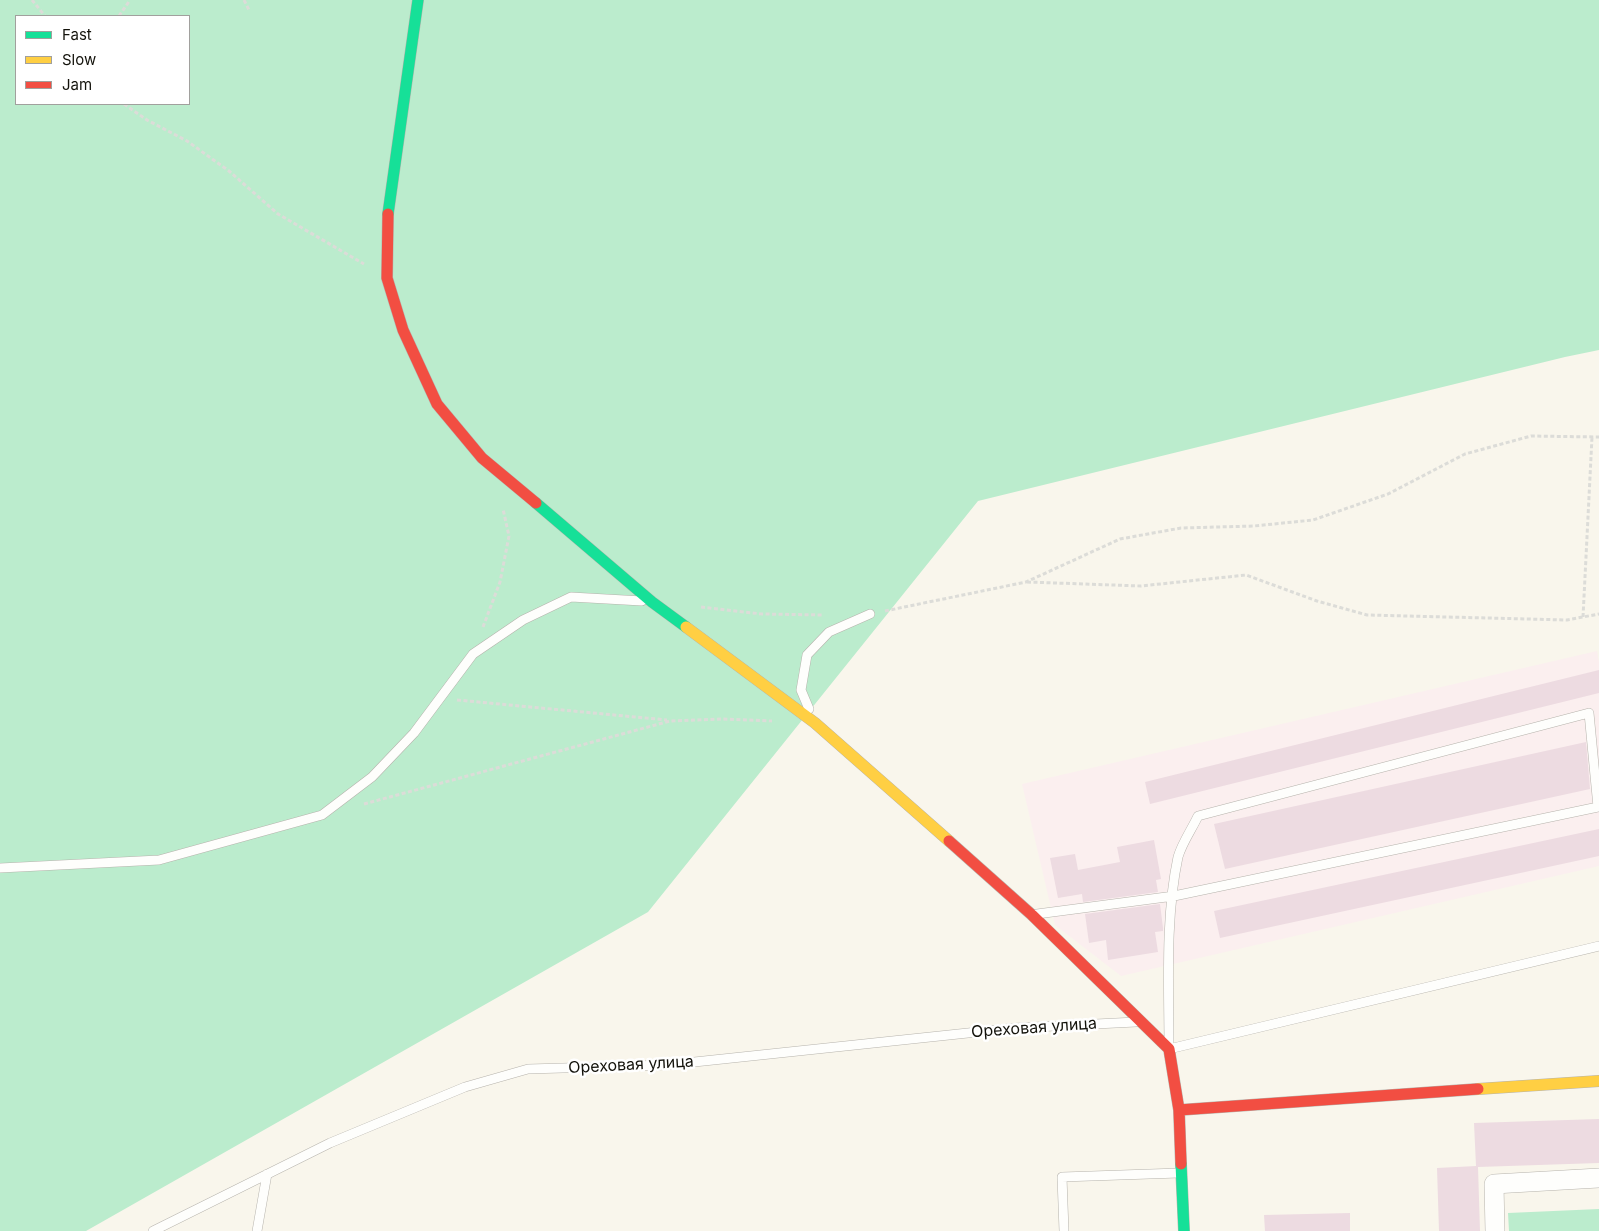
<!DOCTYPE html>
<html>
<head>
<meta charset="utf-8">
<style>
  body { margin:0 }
  #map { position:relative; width:1599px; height:1231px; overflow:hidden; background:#f9f6ec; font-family:Inter,sans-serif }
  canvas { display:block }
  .legend { position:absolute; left:15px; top:15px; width:175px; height:90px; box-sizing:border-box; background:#fff; border:1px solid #a1a09d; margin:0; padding:6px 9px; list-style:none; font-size:15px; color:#13120b }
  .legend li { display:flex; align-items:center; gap:10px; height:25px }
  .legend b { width:25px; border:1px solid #a1a09d }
</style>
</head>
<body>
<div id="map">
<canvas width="1599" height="1231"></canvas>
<ul class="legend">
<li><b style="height:6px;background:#16e098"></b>Fast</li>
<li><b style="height:6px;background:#ffcf43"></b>Slow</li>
<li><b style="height:6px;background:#f24e42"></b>Jam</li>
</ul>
</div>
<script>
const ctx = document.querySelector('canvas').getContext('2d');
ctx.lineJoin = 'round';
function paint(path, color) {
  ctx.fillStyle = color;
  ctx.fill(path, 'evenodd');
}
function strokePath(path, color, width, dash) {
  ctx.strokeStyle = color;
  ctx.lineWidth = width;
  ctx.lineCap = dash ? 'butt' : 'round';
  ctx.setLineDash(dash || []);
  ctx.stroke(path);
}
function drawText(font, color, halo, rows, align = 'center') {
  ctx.font = font + ' Inter,sans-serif';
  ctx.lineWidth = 5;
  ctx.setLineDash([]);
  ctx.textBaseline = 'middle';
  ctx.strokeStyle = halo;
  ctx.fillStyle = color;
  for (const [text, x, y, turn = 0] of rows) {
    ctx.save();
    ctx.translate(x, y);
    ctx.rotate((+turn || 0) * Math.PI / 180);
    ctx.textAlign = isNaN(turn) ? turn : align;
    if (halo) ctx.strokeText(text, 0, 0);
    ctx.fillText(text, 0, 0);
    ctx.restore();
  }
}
const industrial = new Path2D(`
  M1597,651L1599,662V866L1121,976L1055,925L1022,784Z`);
const green = new Path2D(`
  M0,0H1599V350L1565,357L978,501L648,912L86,1231H0ZM16,16H189V104H16Z
  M1599,1209V1231H1509L1508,1213Z`);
const building = new Path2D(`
  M1599,670V693L1150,804L1145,782Z
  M1586,742L1590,789L1225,869L1214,824Z
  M1599,829V856L1220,938L1214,911Z
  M1154,840L1161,879L1156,880L1158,892L1083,902L1082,894L1058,898L1050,858L1075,854L1078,870L1120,862L1117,847Z
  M1160,904L1163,928V931L1155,932L1158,952L1108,960L1106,940L1089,943L1085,914Z
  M1599,1119V1163L1478,1167L1480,1231H1439L1437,1168L1476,1166L1474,1123Z
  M1350,1213V1231H1265L1264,1215Z`);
const path = new Path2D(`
  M32,0L45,16
  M244,0L249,10
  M119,16L130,0
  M124,104L147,120L187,141L229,171L278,214L364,264
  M1027,582L1141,586L1246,575L1317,601L1367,615L1567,620L1599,614
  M701,607L762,614L824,615
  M885,611L1026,582L1120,539L1181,528L1254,526L1313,520L1388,494L1465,454L1531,436L1599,437
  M1583,617L1592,437
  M483,627L500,582L509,536L503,509
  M457,700L667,720
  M364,804L670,721L722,719L772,721`);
const lane = new Path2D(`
  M809,709L801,690L807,655L829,632L870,614
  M0,868L159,860L322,815L372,777L414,733L473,654L523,620L571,597L642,601
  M1037,914L1174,896L1598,807L1589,713L1198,816C1192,829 1182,843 1178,857C1165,918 1169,987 1169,1049L1599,946
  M153,1231L330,1143L465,1087L528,1069L666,1065L1015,1028L1136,1022
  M257,1231L267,1174
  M1064,1231L1062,1177L1179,1173`);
const street = new Path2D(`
  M1495,1231L1494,1184L1599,1178`);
const fast = new Path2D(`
  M388,214L418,0
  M536,503L652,602L686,627
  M1181,1164L1184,1231`);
const slow = new Path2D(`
  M686,627L815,723L949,841
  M1478,1089L1599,1081`);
const jam = new Path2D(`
  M388,214L387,278L403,330L437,404L482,458L536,503
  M949,841L1032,915L1169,1049L1179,1110L1181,1164
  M1179,1110L1478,1089`);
const streetNames = [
  ["Ореховая улица",1034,1028,-4],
  ["Ореховая улица",631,1065,-3]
];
paint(industrial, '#fbefef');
paint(green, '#bbeccd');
paint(building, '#eddbe1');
strokePath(lane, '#b6b3ac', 10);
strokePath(street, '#b6b3ac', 20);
strokePath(fast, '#b6b3ac', 12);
strokePath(slow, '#b6b3ac', 12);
strokePath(jam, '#b6b3ac', 12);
strokePath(path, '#dcdcd8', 3, [4, 2.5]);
strokePath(lane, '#fefefc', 9);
strokePath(street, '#fefefc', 19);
strokePath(fast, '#16e098', 11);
strokePath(slow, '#ffcf43', 11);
strokePath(jam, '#f24e42', 11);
drawText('16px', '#13120b', '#fff', streetNames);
</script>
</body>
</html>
